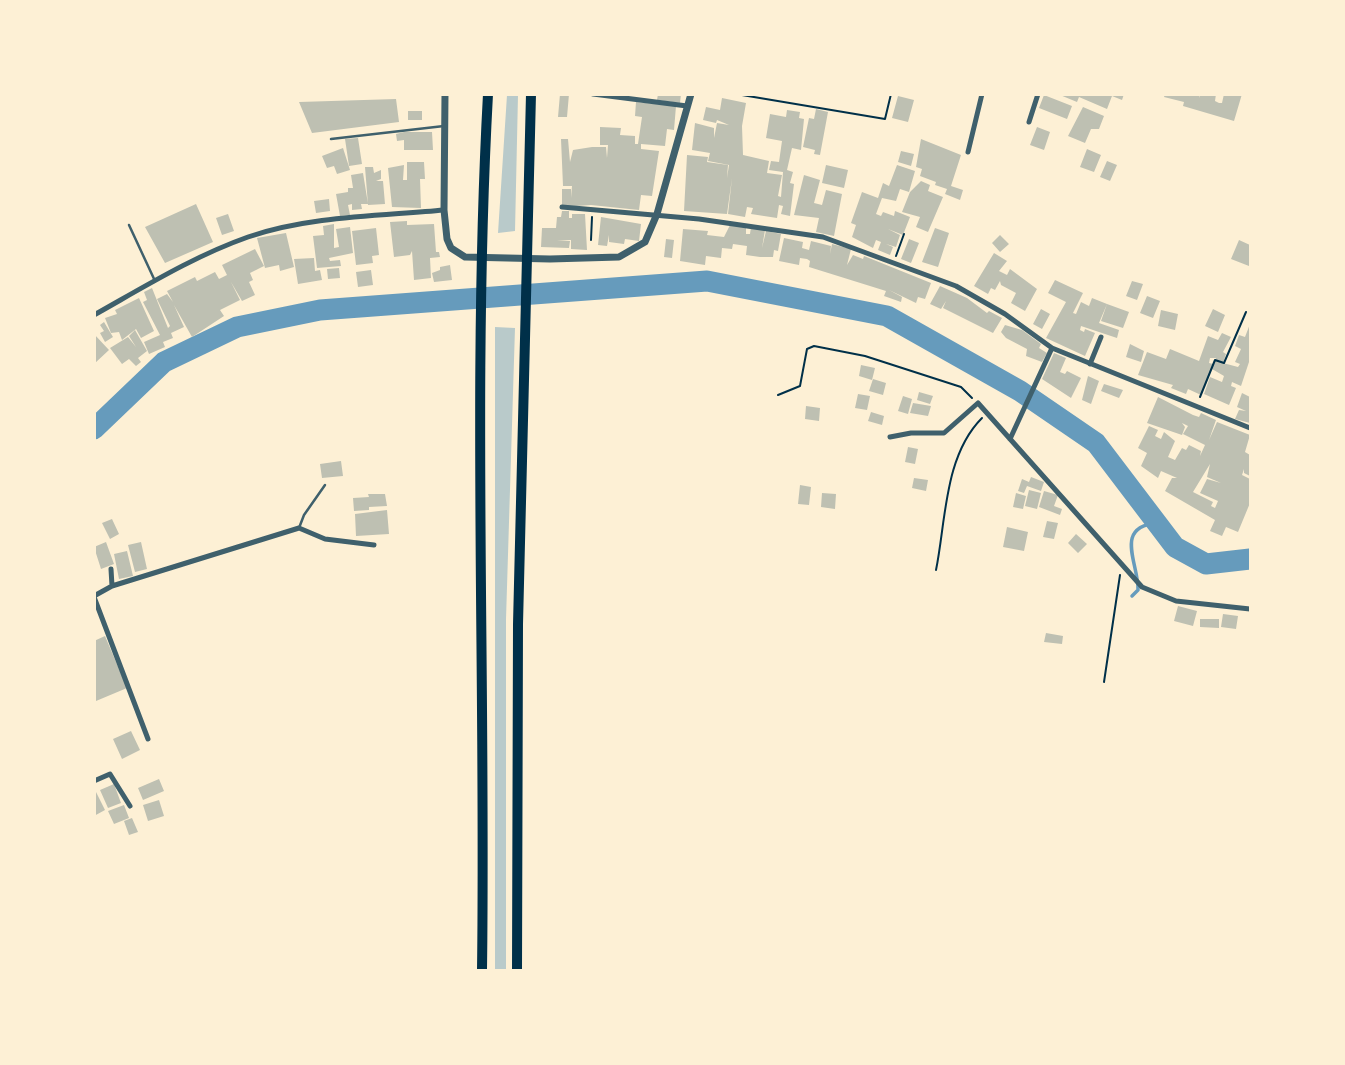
<!DOCTYPE html>
<html>
<head>
<meta charset="utf-8">
<style>
  body { margin:0 }
  #map { position:relative; width:1345px; height:1065px; overflow:hidden; background:#fdf0d5; font-family:Ubuntu,sans-serif }
  canvas { display:block }
  .frame { position:absolute; inset:0; border:96px solid #fdf0d5; pointer-events:none }
</style>
</head>
<body>
<div id="map">
<canvas width="1345" height="1065"></canvas>
<div class="frame"></div>
</div>
<script>
const ctx = document.querySelector('canvas').getContext('2d');
ctx.lineJoin = 'round';
function paint(path, color) {
  ctx.fillStyle = color;
  ctx.fill(path, 'evenodd');
}
function strokePath(path, color, width, dash) {
  ctx.strokeStyle = color;
  ctx.lineWidth = width;
  ctx.lineCap = dash ? 'butt' : 'round';
  ctx.setLineDash(dash || []);
  ctx.stroke(path);
}
const green = new Path2D(`
  M507,95H518L515,231L498,233Z
  M495,327L515,328L506,619V970H495Z`);
const stream = new Path2D(`
  M1132,596L1138,590C1139,564 1113,527 1157,523`);
const river = new Path2D(`
  M94,429L164,362L237,327L320,310L707,281L887,316L1020,391L1096,443L1175,547L1206,564L1250,559`);
const building = new Path2D(`
  M560,94H569L567,117H558Z
  M658,94H681L680,103L657,100Z
  M1124,94L1122,100L1112,96L1107,109L1079,97L1077,102L1060,95Z
  M1165,94H1199L1200,98V94H1216L1215,101L1219,103H1222L1224,94H1242L1234,121L1183,106L1184,102L1164,97Z
  M1044,95L1072,106L1067,119L1039,108Z
  M898,96L914,100L908,122L892,118Z
  M722,98L746,103L742,126L743,155L769,161L767,173L782,175L778,196L781,197L783,172L769,170L771,161L779,162L782,141L766,138L770,114L786,117L787,110L800,112L799,118L804,119L801,150L792,148L787,170L793,172L790,183L794,184L790,216L781,214L783,206L779,205L777,218L751,214L753,208L747,207L745,217L728,214L732,178L727,214L684,211L687,155L708,157L707,162L728,165L727,178L729,165L708,161L710,153L692,150L695,123L714,128V138L717,123L729,125L717,120L716,123L703,120L706,107L720,110Z
  M396,99L399,122L312,133L299,102Z
  M636,102L676,106L674,130L667,129L665,146L641,144V149L659,151L652,196L641,195L639,210L591,205L562,207V189H571V198L572,186H563L561,139H568L570,162L573,150L592,147H606L607,158L608,145H600V127L621,128L620,135L635,136V144H638L642,117L635,116Z
  M1083,107L1104,116L1099,129H1091L1085,143L1068,136Z
  M816,109L828,112L820,155L814,154L815,150L803,147L809,118L814,119Z
  M408,111H422V120H408Z
  M1037,127L1050,132L1044,150L1030,145Z
  M404,132H432L433,150H404V140L397,141L396,134Z
  M358,138L362,164L349,166L345,139Z
  M921,139L961,155L951,186L963,190L960,200L945,194L947,189L935,185L936,182L920,176L922,169L916,167Z
  M343,148L350,170L337,174L334,166L327,168L322,156Z
  M1087,149L1101,155L1094,172L1080,167Z
  M901,151L914,154L911,166L898,162Z
  M1107,161L1117,165L1110,181L1100,177Z
  M407,162H424L425,179H420L421,208L392,207L388,168L404,165L403,180H407Z
  M826,165L848,170L844,188L822,183Z
  M897,165L915,171L909,192L900,189L896,201L882,198L876,214L881,216L883,212L894,216L895,211L910,217L903,235L888,229L900,235L896,247L886,244L893,247L890,255L878,250L881,242L876,240L873,248L852,237L856,225L851,223L862,192L878,198L883,183L889,186Z
  M365,167H373L374,173L381,170V179L376,181H383L385,204L368,205Z
  M363,173L368,204H361L362,209L352,210V204L348,205L350,215L340,216L336,194L348,192V188H353L351,175Z
  M804,175L820,180L814,203L822,205L826,190L842,194L834,236L816,232L819,218L794,215Z
  M921,181L930,185L928,191L943,197L928,232L916,227L920,217L902,212L910,192Z
  M329,199L330,211L316,213L314,201Z
  M196,204L213,242L165,263L145,227Z
  M562,211H569V218H572V214H585L587,250L571,249V240H557L570,241L569,248L541,247L542,228H556L557,217H561Z
  M228,214L234,231L222,235L216,218Z
  M601,217L641,224L639,241L625,239L624,244L609,242V235L607,246L598,245Z
  M407,221V225L434,224L436,252H439L440,257L430,258L431,278L414,280L412,251L410,255L394,257L390,222Z
  M334,224V248L339,247L336,229L350,227L353,253L329,258L330,261L340,260L341,266L317,268L313,236L324,235L323,226Z
  M730,225L746,227V234H750L751,227L765,230L762,248L766,231L781,234L778,251L774,250L773,257H760L746,255L747,246L733,244L732,249L722,248L721,258L706,256L705,265L680,261L683,229L708,231L707,235L724,237Z
  M376,228L379,255L372,256L373,263L356,265L352,231Z
  M935,228L949,233L938,267L922,262Z
  M286,233L294,267L280,271L279,265L265,268L257,238Z
  M1000,235L1009,244L1000,252L992,243Z
  M784,238L803,242L802,248L809,250L811,241L831,246L830,254L832,244L851,249L847,265L853,255L863,259L864,256L931,283L925,299L918,297L916,303L889,290L902,297L901,302L884,296L886,291L809,267L810,261L807,259L800,258L799,265L779,261Z
  M666,239L674,240L672,258L664,257Z
  M909,239L919,243L911,263L901,259Z
  M1239,240L1250,245L1249,266L1231,259Z
  M255,249L264,266L250,273L253,280L249,282L255,295L242,301L231,282L240,300L220,310L224,316L192,337L174,305L184,327L171,333L173,338L163,342L165,347L149,354L144,342L160,335L143,302L147,300L144,292L152,288L168,328L170,326L157,299L167,294L173,302L167,291L195,277L197,281L215,272L219,279L227,275L222,265Z
  M994,253L1007,261L999,271L1007,275L1010,269L1037,289L1025,311L1011,303L1016,293L1001,285L1000,281L995,290L991,288L988,294L974,286Z
  M314,258L315,271L320,270L322,280L298,284L294,259Z
  M450,265L452,280L434,282L432,273L440,270V267Z
  M339,268L340,278L328,279L327,269Z
  M371,270L373,285L358,287L356,272Z
  M1055,280L1083,293L1073,313L1076,314L1081,302L1089,306L1092,298L1107,304L1099,323L1119,330L1117,338L1081,326L1080,330L1084,332L1085,329L1095,333L1085,356L1046,338L1066,302L1048,293Z
  M1132,281L1143,284L1137,300L1126,296Z
  M940,286L967,298L987,313L989,311L1002,318L993,333L943,308L946,301L941,309L930,304Z
  M1147,296L1160,301L1153,318L1140,313Z
  M139,298L154,331L141,338L136,329L122,340L119,332L111,333L105,318L117,314L115,310Z
  M1107,304L1129,312L1123,328L1101,321Z
  M1041,309L1050,314L1042,329L1033,324Z
  M1213,309L1225,315L1218,332L1205,326Z
  M1161,310L1178,314L1175,330L1158,326Z
  M104,322L113,337L105,342L100,333L104,331L100,325Z
  M1250,324V359L1241,386L1232,382L1231,386L1236,388L1229,405L1204,394L1210,377L1222,382L1224,376L1212,369L1216,358H1210L1209,363L1213,364L1201,395L1188,389L1186,394L1171,388L1173,385L1138,375L1147,352L1166,359L1170,349L1199,361L1208,336L1218,340L1222,333L1231,337L1223,352L1226,354L1223,363L1238,367L1240,364L1235,362L1241,349L1235,346L1239,335L1245,337Z
  M1005,325L1022,330L1041,344L1039,348L1047,353L1042,362L1026,356L1027,349L1006,338L1001,332Z
  M135,330L147,351L138,358L141,362L136,366L129,359L122,364L110,348L128,337L136,347L129,336Z
  M94,334L109,350L94,364Z
  M1130,344L1144,351L1141,362L1126,357Z
  M1054,353L1066,358L1060,372L1065,374L1067,371L1081,378L1071,398L1042,379Z
  M861,365L875,368L872,380L859,376Z
  M1088,376L1099,381L1091,404L1082,400Z
  M873,379L886,383L883,395L869,391Z
  M1104,384L1123,390L1119,398L1101,391Z
  M919,392L933,396L930,404L917,400Z
  M1242,393L1250,397V423L1235,419L1239,410L1246,411L1237,407Z
  M858,394L870,396L867,410L855,408Z
  M903,396L912,399L908,414L898,411Z
  M1158,397L1193,415L1199,417L1201,413L1216,420L1209,440L1217,422L1250,435L1245,452L1250,455V476L1244,473V469L1242,475L1250,479V503L1238,532L1226,527L1222,536L1210,531L1215,520L1165,491L1172,478H1177L1161,471L1158,478L1141,466L1147,453L1138,448L1149,426L1158,430L1155,436L1161,439L1164,432L1175,441L1168,457L1175,460L1182,448L1186,450L1189,445L1201,451L1200,456L1205,445L1183,434L1188,426L1182,423L1185,427L1182,435L1147,423ZM1210,464L1207,477L1221,483L1207,479L1200,493L1218,501L1215,508L1211,506L1213,502L1193,492Z
  M913,403L931,406L928,416L910,413Z
  M806,406L820,408L819,421L805,419Z
  M871,412L884,416L882,425L868,421Z
  M908,447L918,449L915,464L905,462Z
  M341,461L343,476L322,478L320,464Z
  M1031,477L1044,482L1041,491L1027,486L1024,493L1018,491L1022,479L1029,482Z
  M914,478L928,480L926,491L912,488Z
  M800,485L811,487L809,505L798,504Z
  M1029,490L1041,493L1037,509L1025,506Z
  M1044,491L1058,495L1054,506L1062,509L1060,515L1039,507Z
  M822,493L836,494L835,509L821,507Z
  M1016,493L1026,496L1023,509L1013,507Z
  M368,494H385L387,506L369,507V510L354,511L353,498L369,497Z
  M387,510L389,534L356,536L355,514Z
  M112,519L119,534L110,539L102,523Z
  M1047,521L1058,523L1054,539L1043,537Z
  M1007,527L1028,532L1024,551L1003,547Z
  M1076,534L1087,544L1078,553L1068,543Z
  M106,542L114,564L101,569L94,547Z
  M141,542L147,569L135,572L128,545Z
  M127,551L133,576L119,579L114,554Z
  M1178,606L1197,611L1193,626L1174,621Z
  M1223,614L1238,616L1236,629L1221,627Z
  M1200,619H1219V628L1200,627Z
  M1046,633L1063,636L1062,644L1044,642Z
  M105,636L127,688L96,701L94,641Z
  M131,731L140,750L122,759L113,739Z
  M159,779L164,791L143,800L138,788Z
  M114,784L121,803L108,808L100,790Z
  M94,788L105,810L94,816Z
  M159,800L164,816L148,821L143,805Z
  M124,805L129,818L114,824L108,811Z
  M132,818L138,832L129,835L124,821Z`);
const path = new Path2D(`
  M736,94L885,119L891,94
  M591,240L592,217
  M896,256L904,234
  M778,395L800,386L807,349L814,346L865,356L961,387L972,398
  M1200,397L1215,360L1224,363L1246,312
  M936,570C946,521 944,456 982,418
  M1104,682L1120,575`);
const service = new Path2D(`
  M331,139L444,126
  M129,225L155,281
  M299,528L304,515L325,485`);
const minor = new Path2D(`
  M593,94L687,106
  M1029,122L1038,94
  M968,152L982,94
  M562,207L699,219L823,237L956,286L1005,314L1052,348L1250,428
  M94,315C144,287 194,256 248,237C309,216 380,216 444,210
  M1090,364L1101,337
  M890,437L911,433H944L978,403L1142,587L1176,601L1250,609
  M1010,439L1052,348
  M111,569L112,586
  M94,596L112,586L299,528L325,539L374,545
  M94,597L148,739
  M94,781L110,774L130,806`);
const tertiary = new Path2D(`
  M445,94L444,210L447,239L451,248L465,257L550,259L619,257L645,242L657,214L691,94`);
const motorway = new Path2D(`
  M482,970C486,679 472,386 488,94
  M517,970L518,624L531,94`);
paint(green, '#b9caca');
strokePath(stream, '#669bbc', 3.5);
strokePath(river, '#669bbc', 21);
paint(building, '#bec0b2');
strokePath(path, '#003049', 2);
strokePath(service, '#3f606c', 2.5);
strokePath(minor, '#3f606c', 5);
strokePath(tertiary, '#3f606c', 7);
strokePath(motorway, '#003049', 10);
</script>
</body>
</html>
